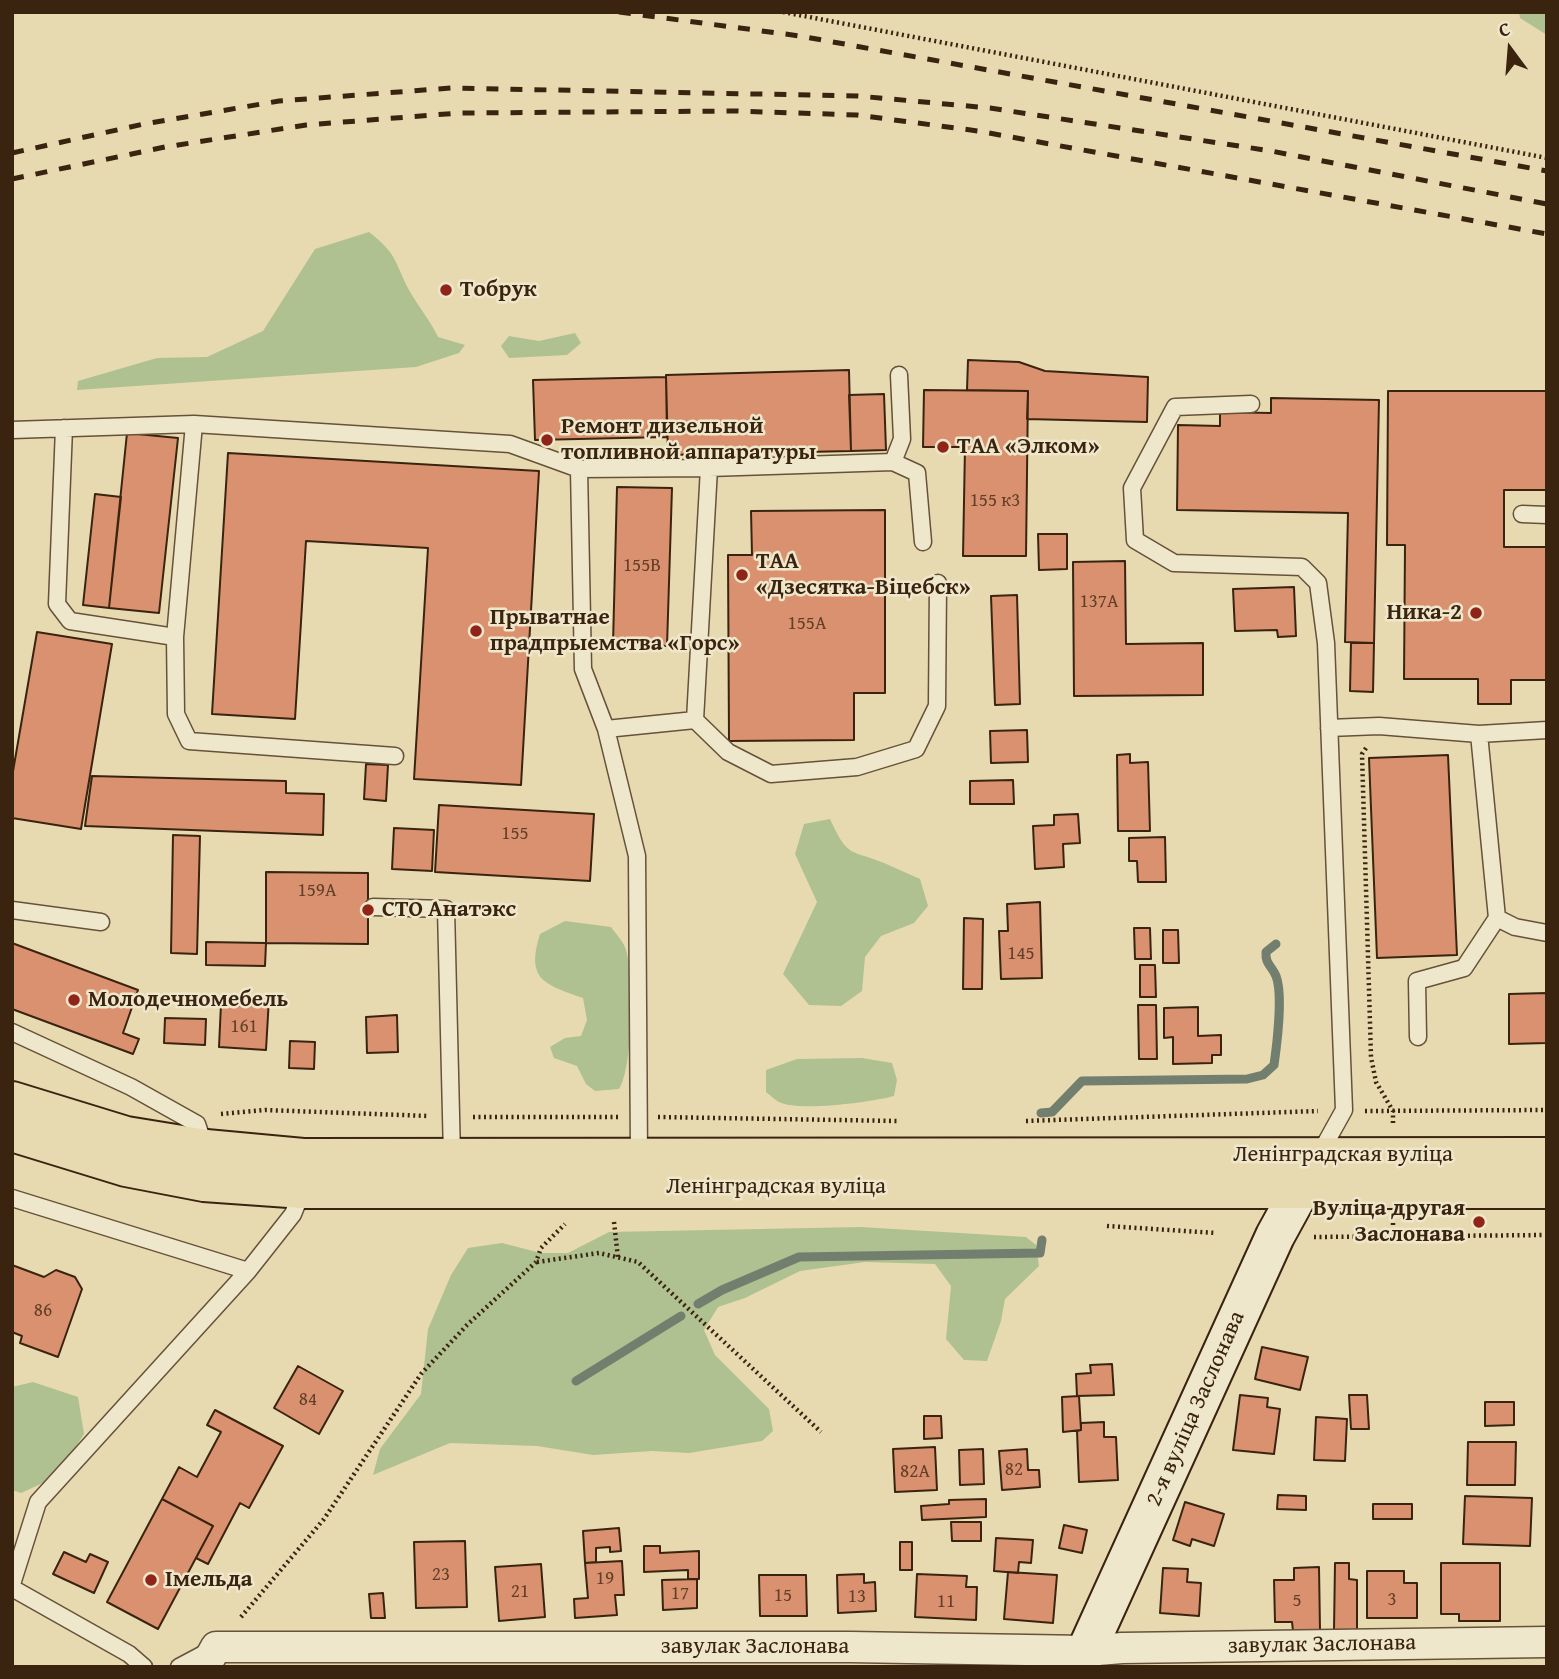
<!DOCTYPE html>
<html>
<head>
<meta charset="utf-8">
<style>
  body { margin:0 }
  #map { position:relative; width:1559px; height:1679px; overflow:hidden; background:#e7dab0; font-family:"Gentium Book Plus",serif }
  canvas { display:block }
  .frame { position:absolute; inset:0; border:14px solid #3a2410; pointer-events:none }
  .north { position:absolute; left:1475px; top:14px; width:70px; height:70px; -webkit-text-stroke:5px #efe7cc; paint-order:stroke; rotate:344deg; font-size:19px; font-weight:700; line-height:28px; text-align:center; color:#3a2410 }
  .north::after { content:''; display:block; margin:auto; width:24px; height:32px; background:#3a2410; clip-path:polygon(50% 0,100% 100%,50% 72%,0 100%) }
</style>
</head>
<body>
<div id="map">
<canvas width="1559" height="1679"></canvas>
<div class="frame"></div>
<div class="north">С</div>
</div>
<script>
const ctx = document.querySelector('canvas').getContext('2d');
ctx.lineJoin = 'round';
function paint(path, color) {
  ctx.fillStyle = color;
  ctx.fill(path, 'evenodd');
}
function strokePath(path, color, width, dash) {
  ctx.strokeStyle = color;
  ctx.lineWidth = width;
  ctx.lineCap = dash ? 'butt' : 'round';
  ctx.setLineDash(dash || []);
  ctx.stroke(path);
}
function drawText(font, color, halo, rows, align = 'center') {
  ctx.font = font + ' "Gentium Book Plus",serif';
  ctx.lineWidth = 5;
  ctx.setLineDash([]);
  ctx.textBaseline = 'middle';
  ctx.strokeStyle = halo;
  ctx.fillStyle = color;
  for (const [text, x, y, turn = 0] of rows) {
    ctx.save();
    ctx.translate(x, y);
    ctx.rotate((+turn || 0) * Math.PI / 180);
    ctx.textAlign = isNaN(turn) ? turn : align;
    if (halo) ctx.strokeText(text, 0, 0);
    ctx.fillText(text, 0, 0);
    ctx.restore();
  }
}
const green = new Path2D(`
  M1519,12H1547V35L1520,18Z
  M369,232C398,255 393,259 409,290C418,306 430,320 438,337L465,345L459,353L416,367L77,390L78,381L157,358L207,357L263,331L315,249Z
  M575,333L581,343L567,355L509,358L501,346L509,336L539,341Z
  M830,819C848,858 849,849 884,863C896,868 908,874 920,879L928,906L914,923L881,936L865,957L862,991L841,1006L809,1005L783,974L817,902L795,854L804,824Z
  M565,921L611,927C616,934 624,942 626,950C634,976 633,1069 619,1089L595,1091L586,1084L577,1066L554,1058L550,1047L565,1038L581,1036L587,1020L583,998C543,984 526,979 540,934Z
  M862,1058L892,1063L897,1080L894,1096C872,1102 799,1112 779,1102C775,1100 770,1095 766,1092V1070L797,1059Z
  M861,1227L1026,1237L1036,1245L1039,1266L1005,1299L1001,1321L987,1361L964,1360L946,1339L951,1286L935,1264L865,1262L800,1271L745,1298L718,1307L704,1330L715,1355L769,1409L773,1431L762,1441L689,1453L652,1451L593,1455L537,1446L450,1443L373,1475L380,1449L421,1394L428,1329L451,1275L468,1248L502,1243L541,1253H568L609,1232Z
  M33,1382L78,1397L84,1434L56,1477L21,1493L12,1490V1387Z`);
const stream = new Path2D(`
  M1041,1113L1052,1112L1082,1081L1247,1079L1263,1075L1274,1065C1277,1044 1283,994 1276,976C1272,966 1265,964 1266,952L1276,944
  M698,1304L722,1290L799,1257L1040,1253L1042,1240
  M576,1381L681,1316`);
const building = new Path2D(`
  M968,360L1019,362L1045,371L1148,377L1147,422L1027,419L1028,391L967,390Z
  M849,370L851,451L668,455L666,375Z
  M666,377L667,437L535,440L533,380Z
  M924,390L1028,391L1026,556H963L965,447H923Z
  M1388,391H1547V490H1504V547H1547V680H1511V704H1478V679H1404L1405,545H1387Z
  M884,394L886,450L851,451L849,395Z
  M1271,398L1379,400L1374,643L1345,642L1348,513L1177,510L1178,425L1220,426V412L1271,413Z
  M127,433L178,438L159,613L109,608Z
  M228,453L539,471L521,785L414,779L428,548L306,541L295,719L212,714Z
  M617,487L672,488L667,646L613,644Z
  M95,494L121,497L109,608L83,605Z
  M885,510V693H854V740L729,741L728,555H752L751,511Z
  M1038,534H1067V569L1039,570Z
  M1125,561L1126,644L1203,643V695L1074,696L1073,562Z
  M1294,587L1296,636L1278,637L1277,630L1235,631L1233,589Z
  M1017,595L1020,704L995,705L991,596Z
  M37,632L112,644L81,829L12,818V777Z
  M1351,643H1374L1373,692L1350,691Z
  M1027,730L1028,762L991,763L990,731Z
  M1130,754V763L1148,762L1150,831H1118L1117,755Z
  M1448,755L1457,955L1377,958L1369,758Z
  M366,764L388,765L386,801L364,799Z
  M92,776L286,781V793L324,794L323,835L85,826Z
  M1013,780L1014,804H970V781Z
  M439,805L594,814L590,881L435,872Z
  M1078,814L1080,843L1063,844L1064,867L1035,869L1033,826L1054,825V815Z
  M394,828L434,830L432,871L392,869Z
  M173,835L200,836L197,954L171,953Z
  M1165,837L1166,882H1138L1137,861H1129V838Z
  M266,872L368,873V944L266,943Z
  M1040,902L1042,978L1001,979L999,931H1008L1007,904Z
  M964,918L983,919L982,989H963Z
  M1134,928H1150L1151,959H1135Z
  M1163,930H1178L1179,963H1163Z
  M206,942L266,943L265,966L206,965Z
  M12,943L138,990L123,1033L139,1039L133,1054L12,1009Z
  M1140,965H1155L1156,997H1140Z
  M1547,993V1043L1509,1044V994Z
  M248,997L269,998L266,1050L219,1047L221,1004L248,1006Z
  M1138,1005H1156L1157,1059H1139Z
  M1198,1007V1036L1221,1035V1055H1212V1063L1173,1064V1037L1164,1038V1008Z
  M397,1015L398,1052L367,1053L366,1017Z
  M165,1018L206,1019L205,1045L164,1043Z
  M290,1041L315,1042L314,1069L289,1068Z
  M12,1265L44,1277L56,1270L75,1277L82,1289L58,1357L20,1343L22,1336L12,1332Z
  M1262,1347L1308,1357L1300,1390L1255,1379Z
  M1112,1364L1114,1395L1077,1396L1076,1374L1091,1373L1090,1365Z
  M298,1366L343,1391L319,1434L274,1408Z
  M1240,1395L1268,1398L1267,1407L1280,1409L1274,1454L1233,1450Z
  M1349,1395H1367L1369,1429H1351Z
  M1079,1396L1081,1430L1063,1432L1062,1397Z
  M1485,1402H1514V1425L1485,1426Z
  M215,1410L283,1446L249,1508L240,1503L208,1564L196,1558L213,1526L162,1499L179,1467L197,1477L221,1432L207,1425Z
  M924,1416H941L942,1438L924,1439Z
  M1316,1417L1347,1419L1345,1461L1314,1460Z
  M1104,1422V1437H1116L1118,1480L1079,1482L1077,1431L1081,1430V1423Z
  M1468,1442H1516L1515,1485H1467Z
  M935,1447L937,1490L895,1492L893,1449Z
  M983,1449L984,1484L960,1485L959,1450Z
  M1027,1449L1028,1470H1039L1040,1487L1002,1490L999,1451Z
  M1278,1495L1306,1496V1510L1277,1509Z
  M1465,1496L1532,1498L1530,1546L1463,1544Z
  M162,1499L213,1526L158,1629L107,1602Z
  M986,1499V1517L922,1520L921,1506L949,1504V1500Z
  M1185,1502L1224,1514L1214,1546L1192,1539L1190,1546L1173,1540Z
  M1373,1504H1412V1519H1373Z
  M951,1522H981V1541H952Z
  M1064,1525L1087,1530L1082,1553L1059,1548Z
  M619,1528L621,1551L610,1552V1547L596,1548V1562L585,1563L583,1531Z
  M996,1538L1033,1540L1031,1563L1019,1562L1018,1573L994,1571Z
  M465,1541L467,1607L416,1608L414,1542Z
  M900,1542H912V1570H900Z
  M644,1546H660V1553L699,1551V1579H688V1570L644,1572Z
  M64,1552L86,1562L90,1554L108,1562L94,1593L53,1574Z
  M622,1561L624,1595H615L617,1615L575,1618L574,1599L588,1598L585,1563Z
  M1335,1563H1349V1579L1357,1580V1630H1334Z
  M1441,1563H1500V1621H1459V1614H1441Z
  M541,1564L545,1617L499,1621L495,1567Z
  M1319,1567L1320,1630L1293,1631L1292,1622H1275L1274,1580H1294V1568Z
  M1163,1568L1188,1569L1187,1582L1201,1583L1199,1616L1160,1613Z
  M1367,1571H1404V1583H1417V1618H1367Z
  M1008,1572L1057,1575L1053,1623L1004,1619Z
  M864,1574V1583L875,1582L876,1611L838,1613L837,1575Z
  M917,1574L967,1576L966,1587H977L976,1620L915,1617Z
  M759,1575H806L807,1616H760Z
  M697,1579V1608L663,1610L662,1580Z
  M383,1593L385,1618H371L369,1594Z`);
const path = new Path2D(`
  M783,12L1547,158
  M1366,748L1362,754L1371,1057L1376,1082L1393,1111V1125
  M1365,1111L1547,1110
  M221,1114L265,1110L429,1116
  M473,1117H618
  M658,1117L898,1121
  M1026,1121L1318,1111
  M614,1222L618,1258
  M1107,1226L1216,1233
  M1393,1236V1220
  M1314,1237L1547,1235
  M537,1262L599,1253L638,1262L821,1432
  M241,1617L324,1519L421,1374L467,1325L536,1262L541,1248L565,1224`);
const service = new Path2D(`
  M1251,404L1175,407L1132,488L1135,540L1174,563L1302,567L1318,583L1326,643L1344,1110L1319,1155
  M64,428L57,604L70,621L175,637
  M12,430L194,424
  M893,462L902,439L899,375
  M579,469L709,468L893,462L917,473L923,542
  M1522,514L1547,515
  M695,720L709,468
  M1329,728L1379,726L1479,734L1547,730
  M606,729L695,720L728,752L771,774L857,767L916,749L937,706L938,583
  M1479,734L1497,918L1515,927L1547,933
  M395,756L189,741L176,714L175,637L194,424L510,444L579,469L583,669L606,729L637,856L639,1158
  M373,907L446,909L452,1156
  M12,910L101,922
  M12,1032L131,1087L197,1124L205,1148
  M1418,1037L1417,981L1464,968L1497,918
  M12,1198L248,1271
  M12,1584L38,1502L248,1271L293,1214L303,1189
  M12,1588L129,1654L144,1667
  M179,1667L211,1650`);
const minor = new Path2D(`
  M205,1667L216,1647H850L1086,1651L1122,1648L1547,1642`);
const secondary = new Path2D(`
  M1079,1667L1275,1236L1315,1163`);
const primary = new Path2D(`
  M12,1101L126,1136L206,1149L303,1158L1547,1157
  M12,1132L126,1167L204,1182L303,1189H1547`);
const rail = new Path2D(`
  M619,12L800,36L1547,171
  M12,153L144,124L279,101L451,88L858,96L990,108L1271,151L1547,204
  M12,179L165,147L306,125L459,113L735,111L857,115L978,131L1547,234`);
const markers = [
  [446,290,7,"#8f2418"],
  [547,440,7,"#8f2418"],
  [943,447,7,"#8f2418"],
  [742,575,7,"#8f2418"],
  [1476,613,7,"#8f2418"],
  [476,631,7,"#8f2418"],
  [368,910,7,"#8f2418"],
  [74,1000,7,"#8f2418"],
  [1479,1222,7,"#8f2418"],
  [151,1580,7,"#8f2418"]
];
const numberNames = [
  ["155 к3",995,501],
  ["155В",642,566],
  ["137А",1099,602],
  ["155А",807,624],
  ["155",515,834],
  ["159А",317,891],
  ["145",1021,954],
  ["161",244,1027],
  ["86",43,1311],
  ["84",308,1400],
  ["82",1014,1470],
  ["82А",915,1472],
  ["23",441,1575],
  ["19",605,1579],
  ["21",520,1592],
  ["17",680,1594],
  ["15",783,1596],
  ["13",857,1597],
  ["3",1392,1600],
  ["5",1297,1601],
  ["11",946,1602]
];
const poiNames = [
  ["Тобрук",460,290],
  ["Ремонт дизельной",561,427],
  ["топливной аппаратуры",561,453],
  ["ТАА «Элком»",957,447],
  ["ТАА",756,562],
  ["«Дзесятка-Віцебск»",756,588],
  ["Ника-2",1462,613,"right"],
  ["Прыватнае",490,618],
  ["прадпрыемства «Горс»",490,644],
  ["СТО Анатэкс",382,910],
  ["Молодечномебель",88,1000],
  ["Вуліца другая",1465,1209,"right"],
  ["Заслонава",1465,1235,"right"],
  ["Імельда",165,1580]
];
const streetNames = [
  ["Ленінградская вуліца",1343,1155],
  ["Ленінградская вуліца",776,1187],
  ["2-я вуліца Заслонава",1196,1409,-66],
  ["завулак Заслонава",1322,1645,-1],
  ["завулак Заслонава",755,1647]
];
paint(green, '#afc190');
strokePath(stream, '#727f6e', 9);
paint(building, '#da916f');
strokePath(building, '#3a2410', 2);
strokePath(service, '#655238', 19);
strokePath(minor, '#655238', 33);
strokePath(secondary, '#3a2410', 42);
strokePath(primary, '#3a2410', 42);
strokePath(path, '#3a2410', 4.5, [2, 3.5]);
strokePath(service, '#efe7cc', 16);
strokePath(minor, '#efe7cc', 30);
strokePath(secondary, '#efe7cc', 38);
strokePath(primary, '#e7dab0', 38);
strokePath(rail, '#3a2410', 5, [12, 12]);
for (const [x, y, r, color] of markers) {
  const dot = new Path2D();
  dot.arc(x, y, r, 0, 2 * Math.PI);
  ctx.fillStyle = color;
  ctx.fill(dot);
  strokePath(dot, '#efe7cc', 2.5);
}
drawText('19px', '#623f28', null, numberNames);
drawText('bold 23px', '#3a2410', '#efe7cc', poiNames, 'left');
drawText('23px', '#3a2410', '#efe7cc', streetNames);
</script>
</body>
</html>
